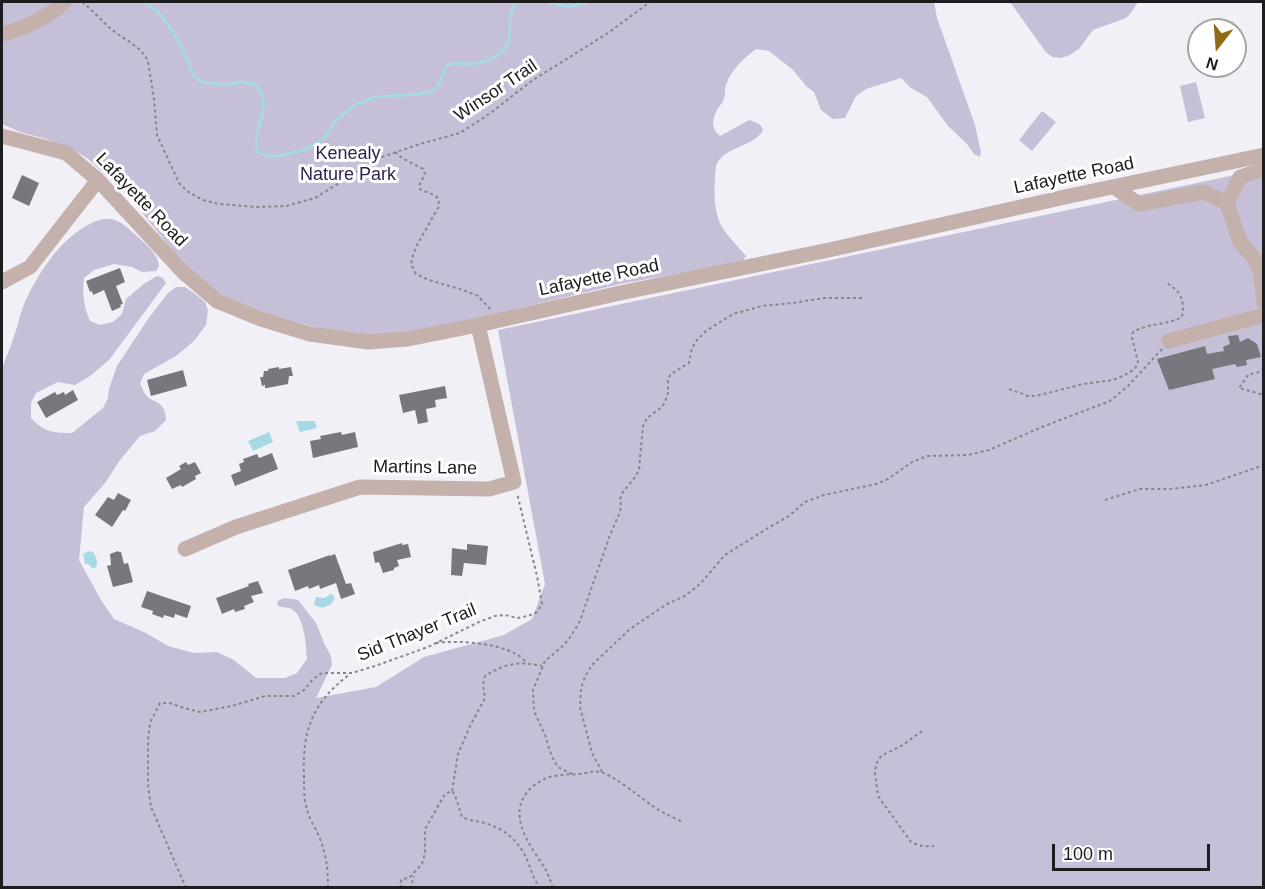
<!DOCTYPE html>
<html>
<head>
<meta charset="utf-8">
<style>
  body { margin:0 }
  #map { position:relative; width:1265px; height:889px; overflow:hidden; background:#f2f0f7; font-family:Arial,sans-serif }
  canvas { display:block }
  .frame { position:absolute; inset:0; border:3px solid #1d1d1f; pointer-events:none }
  .north { position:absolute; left:1187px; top:18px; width:60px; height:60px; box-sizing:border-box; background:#fff; border:2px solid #a5a5a5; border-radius:50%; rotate:197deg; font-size:16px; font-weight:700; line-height:24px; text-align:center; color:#1d1d1f }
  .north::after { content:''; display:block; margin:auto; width:21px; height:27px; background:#8f6c11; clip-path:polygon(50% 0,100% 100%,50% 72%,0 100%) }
  .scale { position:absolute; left:1052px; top:844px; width:158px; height:27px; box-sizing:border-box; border:3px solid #1d1d1f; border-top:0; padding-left:8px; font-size:18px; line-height:21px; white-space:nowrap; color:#1d1d1f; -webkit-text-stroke:4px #fff; paint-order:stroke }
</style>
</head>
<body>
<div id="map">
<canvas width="1265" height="889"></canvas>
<div class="frame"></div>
<div class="north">N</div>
<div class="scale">100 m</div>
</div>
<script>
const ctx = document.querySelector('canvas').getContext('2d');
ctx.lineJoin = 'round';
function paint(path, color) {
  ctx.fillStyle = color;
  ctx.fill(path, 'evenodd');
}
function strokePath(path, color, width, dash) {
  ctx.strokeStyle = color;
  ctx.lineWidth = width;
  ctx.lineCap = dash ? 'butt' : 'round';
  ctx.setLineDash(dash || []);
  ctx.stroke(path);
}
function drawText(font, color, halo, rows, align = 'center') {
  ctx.font = font + ' Arial,sans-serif';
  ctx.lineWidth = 6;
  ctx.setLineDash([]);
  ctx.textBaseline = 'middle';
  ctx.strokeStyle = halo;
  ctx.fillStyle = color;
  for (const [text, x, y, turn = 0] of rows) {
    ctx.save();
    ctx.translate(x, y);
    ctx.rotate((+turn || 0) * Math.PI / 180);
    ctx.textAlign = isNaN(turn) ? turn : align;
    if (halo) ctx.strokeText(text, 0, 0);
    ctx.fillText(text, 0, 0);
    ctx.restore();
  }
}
const green = new Path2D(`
  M2,2H934L937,18L975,125L981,152L980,157L974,154L967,144L948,126L927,97L911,88L901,78L866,89L856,96L845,118L833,119L821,110L814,92L807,87L793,70L769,51L756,49C744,58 731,70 726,85C724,89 726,94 724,98C723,103 719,106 717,110C712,119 711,129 720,136L749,120C755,122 761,123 763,130C754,148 724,145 716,166C714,187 712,212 724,230C730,239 739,247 746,256L742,262L620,284L428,330L401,332L375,336L332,332L269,314L234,300L216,292L184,264L129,197L87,158L75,151L46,139L20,132L2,124Z
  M1010,2H1138L1130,14L1126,18L1093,30L1079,49L1068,56L1060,58L1052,57L1045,51Z
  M1196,82L1205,118L1188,122L1180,86Z
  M1042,111L1056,122L1032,151L1019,140Z
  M1263,169V887H2V369C5,359 10,349 13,339C17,328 20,315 24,304C38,274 57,243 86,226C102,217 113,215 128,228C139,239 158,251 159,266L156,271L142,272L132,267L114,264L94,270L84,278C82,294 84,307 90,321L100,325L113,322L122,314L126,299L145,283L157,276L163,278L166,283L109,360L90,376L75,385L58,382L36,393L31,403V418C44,432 53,433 72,433L103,408L108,398L109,389L117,366L148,319L168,293L176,287H185L194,293L205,302L208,310L206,325L194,341L176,356L144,374L140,384C141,385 144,393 145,394C154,405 165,399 166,420L155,431L140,436L120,460L105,483L84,507L79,560L101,600L114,619L146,633L168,646L194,653L217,652L234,660L256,678H285L297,673L307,659C306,646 305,618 292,609C288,607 283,608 278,606L277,603L279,600L285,598L298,600L316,623L325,645L331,656L332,665L316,698L376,687L424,657L504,635L532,619L545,584L498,330Z`);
const water = new Path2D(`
  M296,421H315L317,428L300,432Z
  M269,432L273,442L253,451L248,441Z
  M89,551L94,553C96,558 99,564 95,568H92L88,564H85L83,554Z
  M330,594L333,595L335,598L331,604L323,608L314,605L316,597L325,598Z`);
const stream = new Path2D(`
  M145,2L158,12L172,30L188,61L192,73L201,82L227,85L240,82L255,84C257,87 259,89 261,92C270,111 251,133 258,152L267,156H279L304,150L319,142L326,136L334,122L355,105L375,97L417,94L431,92L438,86L447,65C455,62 462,64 470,64C485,63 504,57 508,42C512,29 507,12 517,2
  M547,2L569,7L588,2`);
const building = new Path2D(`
  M22,175L39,183L29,206L12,198Z
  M120,268L125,282L116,286L123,304L120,305L121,307L112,311L104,290L93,295L92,291L90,292L86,281Z
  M1238,335L1240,342L1248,338L1257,344L1261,357L1246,360L1247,365L1237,367L1235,364L1212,369L1215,379L1169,390L1157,359L1205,346L1207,354L1224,351L1223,347L1230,344L1228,336Z
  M279,367V369L291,367L293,376H289L288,384L267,388H265V385L262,386L260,377H263L264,371H268V369Z
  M183,370L187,386L151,396L147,380Z
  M445,386L447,398L435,400L436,407L426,409L428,422L418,424L415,410L403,413L399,395Z
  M73,390L78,400L46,418L37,402L55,392L57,395L64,392L65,395Z
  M341,432L342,435L355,432L358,447L313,458L310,441L321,439L320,436Z
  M272,453L278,469L235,486L231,475L241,471L239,464L244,462L243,459L257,454L259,458Z
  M186,462L188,465L195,462L201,473L195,476L196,479L182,487L181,485L172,489L166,478L181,469L179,466Z
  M118,493L131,500L125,511L123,510L112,527L95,515L108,497L114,500Z
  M402,543V545L408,544L411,557L397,560L399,566L394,568V570L383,573L379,562L375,563L373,552Z
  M467,544L488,546L486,565L464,563L462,576L451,575L452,548L467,550Z
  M118,551L119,552H121L124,564L128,563L133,582L113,587L107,566L111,565L110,554Z
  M335,554L346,584L351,583L355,594L341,599L336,583L320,589L319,585L309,589L308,586L295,591L288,570L330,555V556Z
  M258,581L263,593L251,596L254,602L244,606L245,609L235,612L234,609L222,614L216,598L249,586L248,584Z
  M147,591L191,606L187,618L175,614L174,618L164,615L163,618L152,614L153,611L141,607Z`);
const path = new Path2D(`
  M82,2C94,11 103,23 115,32C127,41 141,47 148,61L154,99L157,135L179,183L187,191L203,200L219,204L256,207L286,206L315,198L379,158L420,144L460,133L489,114L533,80L608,33L650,2
  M395,152L402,158L423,169L425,174L419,186L420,189C426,193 435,193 439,200L438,208L417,245L413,255L411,264L416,274L429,280L463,290L478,296L491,310
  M1264,368L1257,373L1249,374L1239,388L1264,395
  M1009,389L1028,396H1036L1083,384L1113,380L1123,376L1135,369L1138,362L1132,338L1133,332C1149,323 1167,325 1182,317C1185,300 1181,292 1167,283
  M1105,500L1140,489H1170L1206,485L1264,465
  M436,643C457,640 497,643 516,654C520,656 524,660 527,663
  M922,731L903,745L881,756L876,764L875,774L878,796L911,842C919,846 925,847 934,846
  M602,772L592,753L580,707L581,688L585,677L592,665L630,629L667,604L685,596L700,584L725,555L768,528L789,516L805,502L824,495L876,484L888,479L912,462L927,456L968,455L989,450L1042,427L1110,401L1128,386L1162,349
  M572,774L558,767L552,757L545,735L534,711L533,690L545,661L564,645L571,636L580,621L610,535L620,512L621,505L620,499L623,492L636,476L639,469L643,426L647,418L662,407L665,402L668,393V379L671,374L689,363L692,348L697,340L706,331L733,314L762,306L793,303L824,298H864
  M452,791L458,754L469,728L485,698L483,685L485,676C505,663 520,661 542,666
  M186,888L151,807L148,785V740L150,723L160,703H170L184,708L200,712L232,706L265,696H294L304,690L313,679L322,673H352L375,666L428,647L479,622L495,616L505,615L517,618L528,616L537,612L542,604L537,576L517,493
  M328,888C328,868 326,852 318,834C315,827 310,820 308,813C304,802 304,789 304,777C302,730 312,703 350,674
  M402,888L400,883L402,879L409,878L422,864L425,853V829L445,794L452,791L455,795L462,817C472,822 483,821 493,826C509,832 522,846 528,862C532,872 533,878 540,888
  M409,888L411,886L414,876
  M553,888C550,880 548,873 544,867C529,844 505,813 531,788C538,782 546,777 555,776C563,774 570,775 578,774C586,774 592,770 601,772C614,776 639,796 651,805C661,812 672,817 683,822`);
const minor = new Path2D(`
  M2,34C26,28 46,19 64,2
  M2,136L66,153L98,180L183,272L217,301L261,319L310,334L368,342L408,339L478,325L620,293L829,250L1074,195L1264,155
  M1264,169L1240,177L1227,203L1240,242L1254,258L1260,270L1264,302
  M1114,187L1139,204L1204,192L1227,203
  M2,282L30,267L98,180
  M1169,341L1264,315
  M185,549L236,527L360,487L489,489L514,482L478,325`);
const streetNames = [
  ["Winsor Trail",496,91,-34],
  ["Lafayette Road",1074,176,-12],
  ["Lafayette Road",141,200,46],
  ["Lafayette Road",599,278,-12],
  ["Martins Lane",425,468,1],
  ["Sid Thayer Trail",417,633,-22]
];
const parkNames = [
  ["Kenealy",348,154],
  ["Nature Park",348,175]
];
paint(green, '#c5bfd7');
paint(water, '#a6d9e4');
strokePath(stream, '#a6d9e4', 3);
paint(building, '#79777d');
strokePath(path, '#87868a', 2, [3, 3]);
strokePath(minor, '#c5b1ac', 15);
drawText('18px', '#1d1d1f', '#fff', streetNames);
drawText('18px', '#2f1e4e', '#fff', parkNames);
</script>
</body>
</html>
